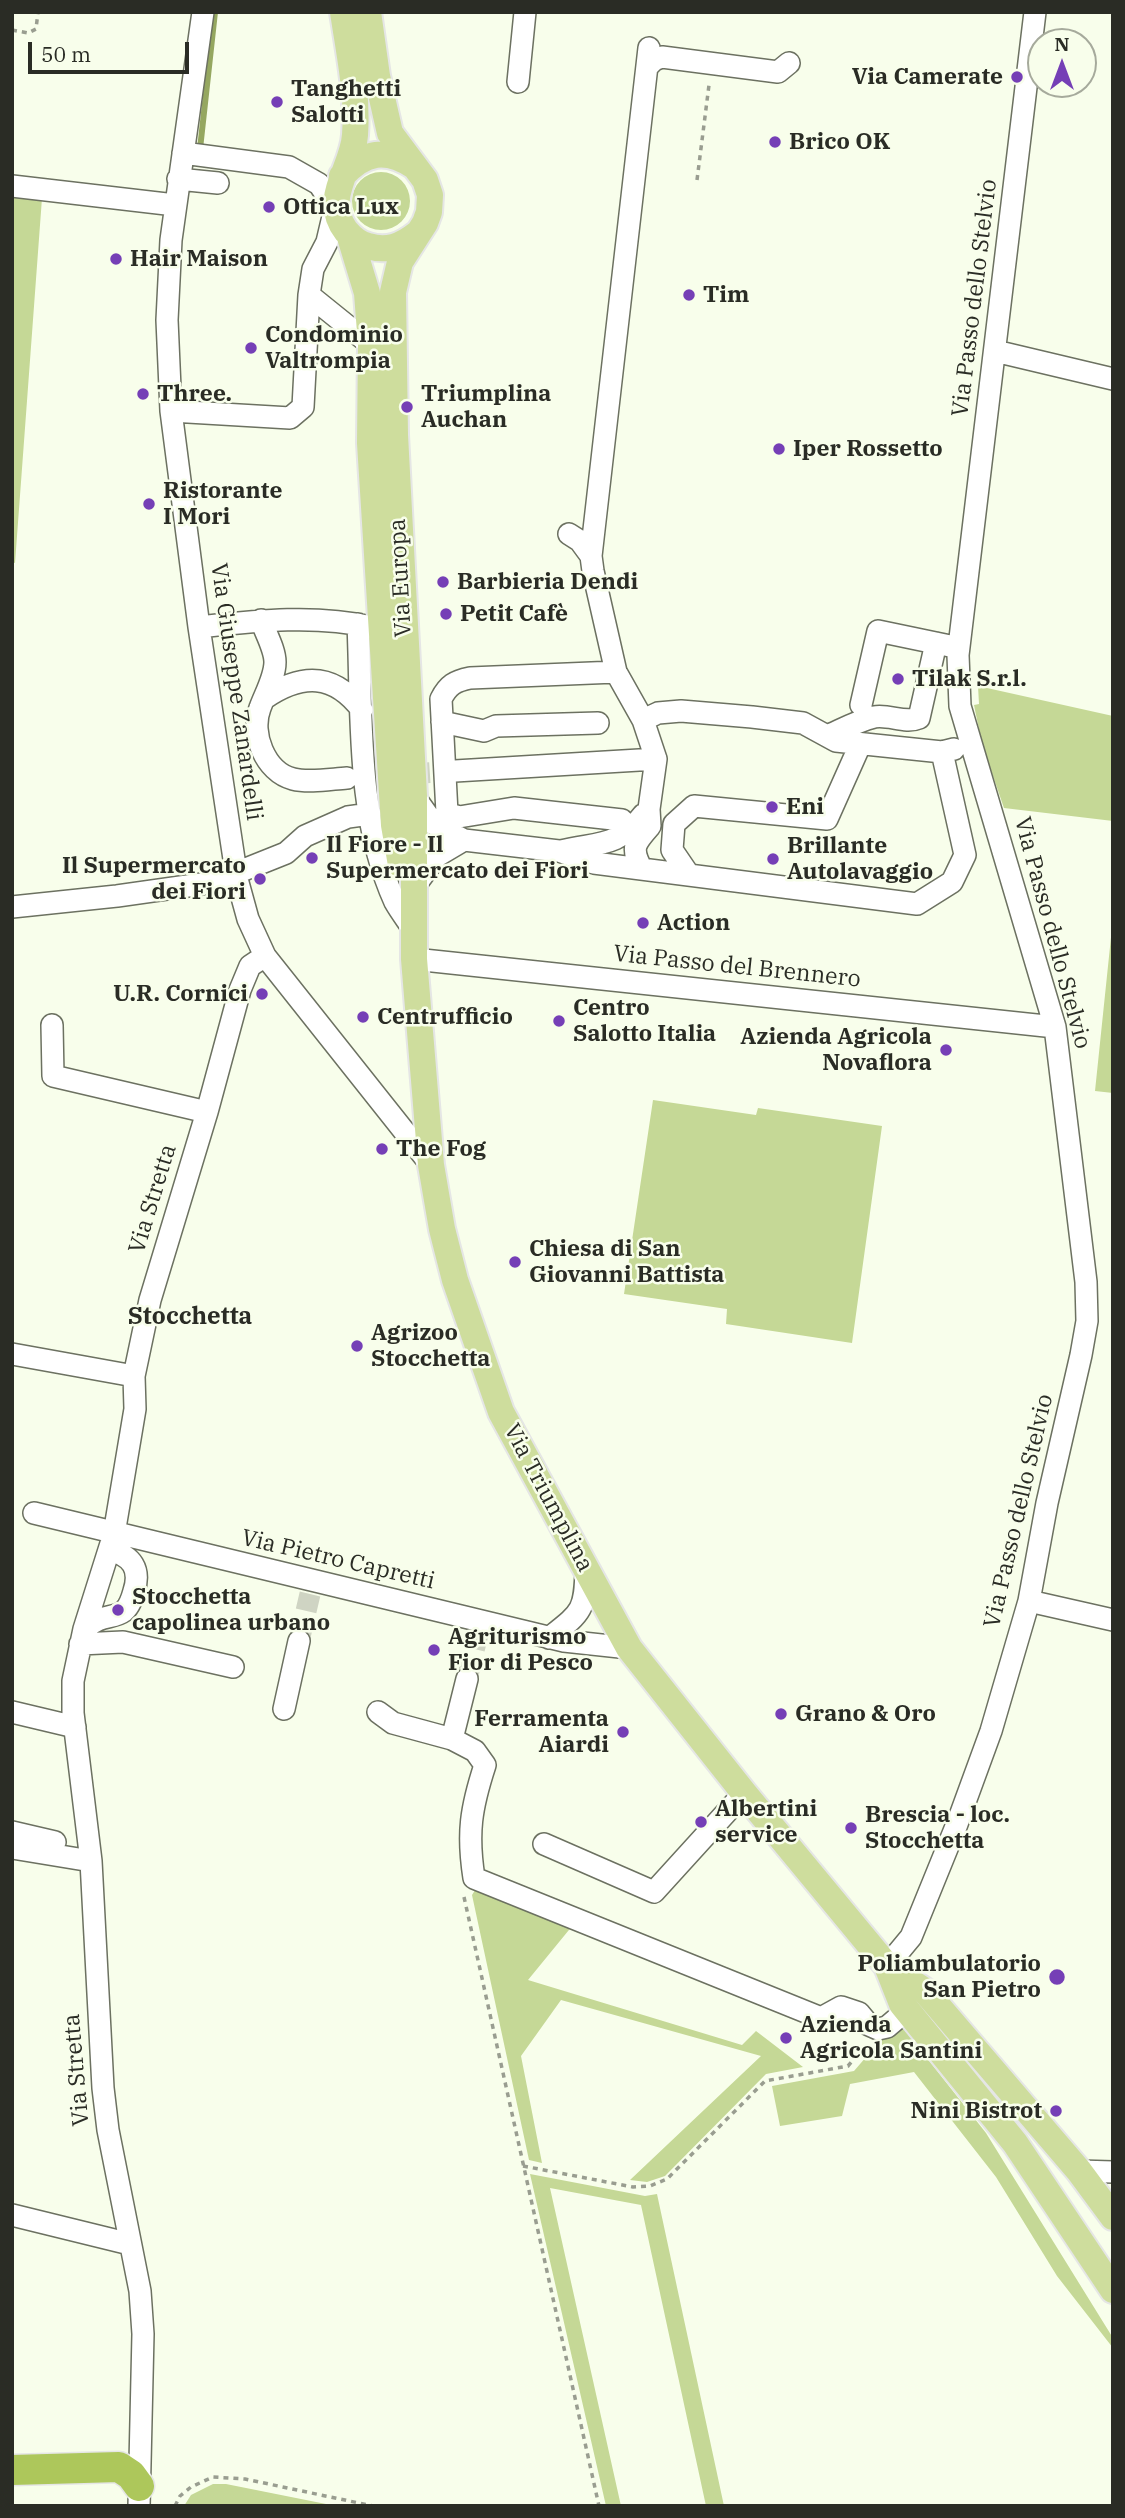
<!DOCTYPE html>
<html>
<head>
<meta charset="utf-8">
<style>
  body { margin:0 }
  #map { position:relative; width:1125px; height:2518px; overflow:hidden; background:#f8feeb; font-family:"IBM Plex Serif",serif }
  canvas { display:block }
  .frame { position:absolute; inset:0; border:14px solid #2a2c25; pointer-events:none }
  .north { position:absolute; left:1027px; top:28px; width:70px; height:70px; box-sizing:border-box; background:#f8feeb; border:2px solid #a6aa9c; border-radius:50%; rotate:0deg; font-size:19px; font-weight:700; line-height:28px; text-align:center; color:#2a2c25 }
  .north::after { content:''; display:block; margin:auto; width:24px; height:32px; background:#753fb6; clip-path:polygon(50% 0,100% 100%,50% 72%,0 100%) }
  .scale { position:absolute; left:28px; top:42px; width:161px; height:32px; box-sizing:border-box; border:4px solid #2a2c25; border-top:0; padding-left:9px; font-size:21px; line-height:24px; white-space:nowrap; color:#2a2c25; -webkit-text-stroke:5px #f8feeb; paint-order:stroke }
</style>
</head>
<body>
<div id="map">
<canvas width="1125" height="2518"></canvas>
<div class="frame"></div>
<div class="north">N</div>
<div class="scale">50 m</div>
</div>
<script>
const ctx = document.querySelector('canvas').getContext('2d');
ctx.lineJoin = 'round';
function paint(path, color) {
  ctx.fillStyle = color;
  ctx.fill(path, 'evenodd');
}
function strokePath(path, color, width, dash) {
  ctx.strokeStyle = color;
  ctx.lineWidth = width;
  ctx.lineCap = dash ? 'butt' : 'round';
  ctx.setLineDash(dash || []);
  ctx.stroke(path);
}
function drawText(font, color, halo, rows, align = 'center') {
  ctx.font = font + ' "IBM Plex Serif",serif';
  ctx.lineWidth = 5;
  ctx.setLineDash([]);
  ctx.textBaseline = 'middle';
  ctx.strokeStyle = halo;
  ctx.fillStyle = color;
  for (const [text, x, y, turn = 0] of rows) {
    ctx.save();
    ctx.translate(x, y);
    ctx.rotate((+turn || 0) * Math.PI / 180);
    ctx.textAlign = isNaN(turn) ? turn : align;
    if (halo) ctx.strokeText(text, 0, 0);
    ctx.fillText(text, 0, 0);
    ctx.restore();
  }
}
const green = new Path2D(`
  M352 201a29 29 0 1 1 58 0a29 29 0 1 1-58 0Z
  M12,195L42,198L15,563L12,562Z
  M978,686L1113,716V821L1004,808L982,744L974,705L979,704Z
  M1113,918V1093L1095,1091Z
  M653,1100L756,1115L758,1108L882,1126L852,1343L726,1324L727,1309L624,1294Z
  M477,1887L573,1925L528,1980L742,2045L756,2031L803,2067L766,2074L665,2176L647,2182L630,2180L761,2056L561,2000L521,2056L542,2163L529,2160L472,1895Z
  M900,2024L986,2133L1113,2338V2348L1057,2276L996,2177L914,2072L850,2084L842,2116L780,2126L772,2086L854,2071L885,2035Z
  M530,2174L645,2196L657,2194L724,2506H706L641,2205L550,2188L621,2506H606Z
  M213,2484H226L336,2506H184L191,2495Z`);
const stream = new Path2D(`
  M200,149L215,12`);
const minorTunnel = new Path2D(`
  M347,778L455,771
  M299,1641L310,1594
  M467,1679L478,1634`);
const path = new Path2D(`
  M12,30L28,33L36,29L38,12
  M697,180L709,85
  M464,1897L599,2506
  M523,2166L633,2187L650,2186L667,2179L765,2081L848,2066L866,2045
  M175,2506L180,2496L191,2487L213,2477L245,2479L373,2506`);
const minor = new Path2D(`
  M203,12L171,240L167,320L171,411L199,627L237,879L248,919L265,956L431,1165
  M647,67L654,60L662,57L778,72L789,63
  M518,82L525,12
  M183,153L289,167L319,184L335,208L327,242L313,269L309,295L371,345
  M178,179L218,183
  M12,186L175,205
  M995,351L1113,379
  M171,411L290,418L303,407L309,295
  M569,534L580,541L591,556
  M261,620C265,632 275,649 275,662C275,677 265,694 260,708C250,733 265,772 293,779C309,783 331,779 347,778
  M358,624C362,715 356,817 395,902C400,911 407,920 413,929
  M199,627C255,621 315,614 371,627
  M616,672L470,678C455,681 448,685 441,699L447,813L459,817L514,808L622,820
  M265,698C302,673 334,673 362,710
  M861,705L878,631L950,646
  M643,720L658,713L681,711L752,717L803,723L836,741L942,752L954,749
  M442,722L484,731L496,726L598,723
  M827,736C843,729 858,721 874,717C889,714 905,724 919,718L936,643
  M455,771L656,759
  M414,796L434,824L464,840L559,851L594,863L917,904L952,882L965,855L942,752
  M561,851C597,842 618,848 643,815
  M642,869C630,848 635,843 650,826L649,809L656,759L643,720L616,672L593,571L591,556L649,48
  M236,873L286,853L305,836L348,817L370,814
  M689,875L672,850L674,824L694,806L827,819L860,745
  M414,887L437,856L464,840
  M12,907L117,896L237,879
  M414,959L1055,1027
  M52,1025L53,1076L207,1112
  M12,1354L134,1376
  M34,1513L564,1641L629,1648
  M1029,1601L1113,1620
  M84,1629C88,1626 93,1622 98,1620C107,1616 116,1617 124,1611C130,1606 132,1598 134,1591C141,1569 132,1556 110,1550
  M549,1638C582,1612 585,1611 586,1569
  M80,1644L123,1642L233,1667
  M284,1709L299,1641
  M12,1712L75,1727
  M378,1712L393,1723L452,1739L475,1751L485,1765C471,1808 467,1833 474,1878L821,2018L841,2007L859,2013L869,2025L878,2029L887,2027L907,2010
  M452,1739L467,1679
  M12,1832L55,1842
  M544,1844L654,1892L744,1793
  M12,1848L91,1861
  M887,1966L911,1937L957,1824L991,1731L1029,1601L1047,1503L1081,1355L1087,1321L1086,1282L1055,1027L960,706L958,655L1035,12
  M1079,2171L1113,2172
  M12,2215L130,2244
  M139,2506L143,2334L140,2291L108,2130L103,2088L91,1861L73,1713V1681L84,1629L114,1534L135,1409L134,1376L150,1300L207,1112L240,990L250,966L265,956`);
const major = new Path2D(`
  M343,12C349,52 358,94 355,135C353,169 321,198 346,231C352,238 359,244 368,246C387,252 402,246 417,234
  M368,12L377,76L390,133L425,180L430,195L429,212L425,223L400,262L393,292L395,435L414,796V959L431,1165L442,1229L455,1280L501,1412L629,1648L744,1793L887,1966L925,1991L1079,2171L1113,2217
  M342,176C365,151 386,148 414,166
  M350,237L367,293L371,345L370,443L394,825L401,865
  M887,1966L902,2004L1015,2143L1113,2290`);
const highway = new Path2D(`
  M12,2470L119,2467L131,2475L139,2486`);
const markers = [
  [1017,77,7,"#753fb6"],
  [277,102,7,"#753fb6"],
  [775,142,7,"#753fb6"],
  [269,207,7,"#753fb6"],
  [116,259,7,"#753fb6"],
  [689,295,7,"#753fb6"],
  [251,348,7,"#753fb6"],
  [143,394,7,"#753fb6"],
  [407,407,7,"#753fb6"],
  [779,449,7,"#753fb6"],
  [149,504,7,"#753fb6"],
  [443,582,7,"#753fb6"],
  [446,614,7,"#753fb6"],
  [898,679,7,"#753fb6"],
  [772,807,7,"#753fb6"],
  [312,858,7,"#753fb6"],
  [773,859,7,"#753fb6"],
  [260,879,7,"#753fb6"],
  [643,923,7,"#753fb6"],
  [262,994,7,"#753fb6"],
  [363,1017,7,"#753fb6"],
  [559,1021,7,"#753fb6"],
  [946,1050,7,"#753fb6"],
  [382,1149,7,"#753fb6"],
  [515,1262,7,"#753fb6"],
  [357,1346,7,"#753fb6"],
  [118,1610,7,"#753fb6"],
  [434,1650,7,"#753fb6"],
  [781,1714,7,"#753fb6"],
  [623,1732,7,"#753fb6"],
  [701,1822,7,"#753fb6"],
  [851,1828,7,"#753fb6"],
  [1057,1977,9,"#753fb6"],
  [786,2038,7,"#753fb6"],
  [1056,2111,7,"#753fb6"]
];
const poiNames = [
  ["Via Camerate",1003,77,"right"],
  ["Tanghetti",291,89],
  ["Salotti",291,115],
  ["Brico OK",789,142],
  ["Ottica Lux",283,207],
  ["Hair Maison",130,259],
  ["Tim",703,295],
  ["Condominio",265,335],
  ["Valtrompia",265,361],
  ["Three.",157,394],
  ["Triumplina",421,394],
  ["Auchan",421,420],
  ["Iper Rossetto",793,449],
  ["Ristorante",163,491],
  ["I Mori",163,517],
  ["Barbieria Dendi",457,582],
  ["Petit Cafè",460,614],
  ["Tilak S.r.l.",912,679],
  ["Eni",786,807],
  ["Il Fiore - Il",326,845],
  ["Supermercato dei Fiori",326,871],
  ["Brillante",787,846],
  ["Autolavaggio",787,872],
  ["Il Supermercato",246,866,"right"],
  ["dei Fiori",246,892,"right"],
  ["Action",657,923],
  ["U.R. Cornici",248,994,"right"],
  ["Centro",573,1008],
  ["Salotto Italia",573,1034],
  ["Centrufficio",377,1017],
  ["Azienda Agricola",932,1037,"right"],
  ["Novaflora",932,1063,"right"],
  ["The Fog",396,1149],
  ["Chiesa di San",529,1249],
  ["Giovanni Battista",529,1275],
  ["Agrizoo",371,1333],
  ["Stocchetta",371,1359],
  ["Stocchetta",132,1597],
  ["capolinea urbano",132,1623],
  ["Agriturismo",448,1637],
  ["Fior di Pesco",448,1663],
  ["Grano & Oro",795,1714],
  ["Ferramenta",609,1719,"right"],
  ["Aiardi",609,1745,"right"],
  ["Albertini",715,1809],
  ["service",715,1835],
  ["Brescia - loc.",865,1815],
  ["Stocchetta",865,1841],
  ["Poliambulatorio",1041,1964,"right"],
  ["San Pietro",1041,1990,"right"],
  ["Azienda",800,2025],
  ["Agricola Santini",800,2051],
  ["Nini Bistrot",1042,2111,"right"]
];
const streetNames = [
  ["Via Passo dello Stelvio",975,298,-83],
  ["Via Europa",401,578,-93],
  ["Via Giuseppe Zanardelli",236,692,82],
  ["Via Passo dello Stelvio",1052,933,75],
  ["Via Passo del Brennero",737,967,6],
  ["Via Stretta",153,1199,-73],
  ["Via Triumplina",548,1498,62],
  ["Via Passo dello Stelvio",1019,1511,-77],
  ["Via Pietro Capretti",338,1560,13],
  ["Via Stretta",77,2070,-95]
];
const neighbourhoodNames = [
  ["Stocchetta",190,1317]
];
paint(green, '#c5d896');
strokePath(stream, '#95a760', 6);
strokePath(minorTunnel, '#cfd4c3', 21, [21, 10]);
strokePath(minor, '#6c7161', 24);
strokePath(major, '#e5e6e5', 30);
strokePath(highway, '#e5e6e5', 33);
strokePath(path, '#999d90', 3.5, [5, 5]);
strokePath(minor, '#fff', 21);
strokePath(major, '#cedd9d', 26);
strokePath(highway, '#adc75b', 30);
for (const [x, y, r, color] of markers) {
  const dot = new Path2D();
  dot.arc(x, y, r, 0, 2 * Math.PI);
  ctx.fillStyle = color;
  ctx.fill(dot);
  strokePath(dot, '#f8feeb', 2.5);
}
drawText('bold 23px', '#2a2c25', '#f8feeb', poiNames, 'left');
drawText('23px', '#2a2c25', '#f8feeb', streetNames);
drawText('bold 24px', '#2a2c25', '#f8feeb', neighbourhoodNames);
</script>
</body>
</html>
